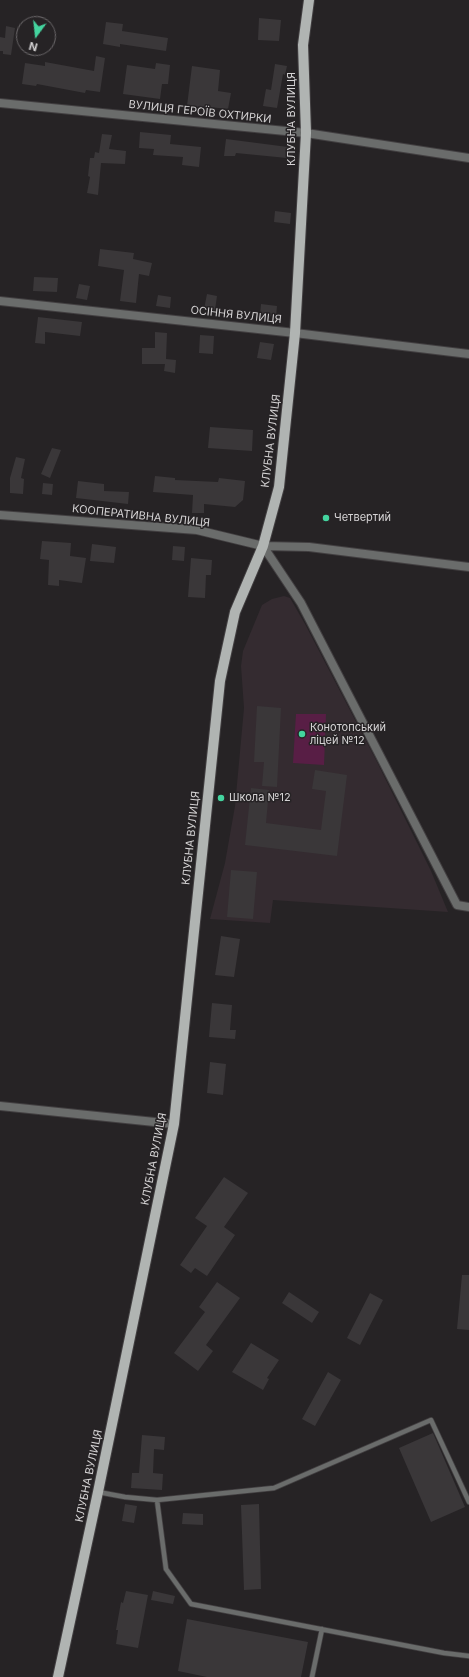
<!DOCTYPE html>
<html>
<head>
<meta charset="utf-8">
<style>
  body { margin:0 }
  #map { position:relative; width:469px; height:1677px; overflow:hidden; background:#262325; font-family:Inter,sans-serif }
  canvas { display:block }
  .north { position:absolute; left:16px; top:16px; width:40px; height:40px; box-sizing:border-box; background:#262325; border:1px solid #6c696b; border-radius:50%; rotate:195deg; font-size:11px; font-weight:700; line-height:16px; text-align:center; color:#d5d3d4 }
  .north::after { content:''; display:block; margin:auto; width:14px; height:18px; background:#44d49f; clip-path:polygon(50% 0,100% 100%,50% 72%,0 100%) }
</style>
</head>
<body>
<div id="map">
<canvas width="469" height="1677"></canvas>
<div class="north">N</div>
</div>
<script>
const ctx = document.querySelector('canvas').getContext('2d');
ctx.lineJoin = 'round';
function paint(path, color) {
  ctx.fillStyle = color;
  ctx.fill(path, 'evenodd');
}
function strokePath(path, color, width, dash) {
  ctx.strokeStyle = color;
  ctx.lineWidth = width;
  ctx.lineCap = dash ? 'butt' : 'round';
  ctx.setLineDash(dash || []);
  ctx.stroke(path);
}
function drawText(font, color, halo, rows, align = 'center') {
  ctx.font = font + ' Inter,sans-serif';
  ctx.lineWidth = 3;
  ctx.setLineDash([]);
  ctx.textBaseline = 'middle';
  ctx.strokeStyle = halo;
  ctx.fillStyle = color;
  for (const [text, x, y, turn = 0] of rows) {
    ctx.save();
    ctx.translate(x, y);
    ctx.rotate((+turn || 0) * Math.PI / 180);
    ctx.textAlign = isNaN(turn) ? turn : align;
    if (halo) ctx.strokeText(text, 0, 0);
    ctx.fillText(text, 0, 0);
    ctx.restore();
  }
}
const built = new Path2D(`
  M284,596L290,598L305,624L376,760L431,871L448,912L273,900L270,923L210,919L225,863L235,806L244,708L241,666L243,651L262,605L272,599Z`);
const green = new Path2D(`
  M296,714H326L324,765L293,763Z`);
const building = new Path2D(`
  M259,18L281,20L279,41L258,40Z
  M106,22L123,24L122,31L168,38L166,51L120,44V47L103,44Z
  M6,26L15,28L11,55L3,54V51H0V37L5,38Z
  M96,56L105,58L100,92L86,90L85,93L37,84L36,86L22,84L25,63L45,66V62L94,71Z
  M156,63L170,65L168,84H162L160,99L123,94L127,65L155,69Z
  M275,64L287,66L285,75L283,74L277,108L263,106L266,89L271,90Z
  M192,66L220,70L218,91L231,93L228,109L209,107V109L187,106Z
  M140,132L171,135L170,144L201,147L199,167L182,165L183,157L153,155L154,149L139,148Z
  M102,134L112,135L109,149L126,151L125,164L101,163L98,195L87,193L90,177L88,176L90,158H94L95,152L99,153Z
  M226,139L288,147L287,158L236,153L235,156H224Z
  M275,211L291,213L290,224L274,222Z
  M100,249L134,253L133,259L152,263L149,276L139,274L136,303L120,301L124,270L98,266Z
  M34,277L58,278L57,292L33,291Z
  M79,284L90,286L87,300L76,298Z
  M207,294L217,296L215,310L204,309Z
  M158,295L171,297L170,308L156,306Z
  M261,304L277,306L276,317L260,315Z
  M38,317L82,322L80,336L45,332V344L35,343Z
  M155,332L167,333L166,359L176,360L175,373L164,371L165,364H142V348H155Z
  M200,335L214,336L213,354L199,353Z
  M260,342L274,344L271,360L257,358Z
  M210,427L253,430L252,451L208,448Z
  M52,448L61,450L50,478L41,474Z
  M16,457L25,459L21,478L24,479L23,494L10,493V478Z
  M155,476L175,478V480L218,482L219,478L245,481L243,500L235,507L204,504V513H192L193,495L153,492Z
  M78,481L104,484V491L129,492L128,504L76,498Z
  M43,483L53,484L52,495L42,494Z
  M42,541L71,543L70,556L86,558L82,583L59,580V586L48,585L49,560L40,559Z
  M92,544L116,547L114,563L90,561Z
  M173,546L185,547L184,561L172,560Z
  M191,558L212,560L211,575H206L205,598L188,597Z
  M257,706L281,708L277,787L262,786L264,762H254Z
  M315,770L347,775L337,856L245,845L251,788L269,790L266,823L321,830L326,791L312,789Z
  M231,870L257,872L253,919L227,917Z
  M221,936L240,939L234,977L215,975Z
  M212,1003L232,1005L230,1030H236L235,1039L209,1037Z
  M210,1062L226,1064L223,1095L207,1093Z
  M224,1177L248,1193L224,1227L235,1235L207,1276L195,1268L191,1273L180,1265L207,1226L195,1218Z
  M462,1275H469V1330L457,1329Z
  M217,1282L240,1298L206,1345L213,1351L198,1371L174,1353L205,1312L199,1307Z
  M289,1292L319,1312L312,1323L282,1303Z
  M370,1293L383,1300L360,1345L347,1338Z
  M251,1343L279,1360L267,1378L269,1379L263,1390L232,1372Z
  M328,1372L341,1380L315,1426L302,1419Z
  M433,1433L465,1507L431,1522L399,1448Z
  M142,1435L165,1437L164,1450L154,1449L153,1473L163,1474L162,1490L131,1488L132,1473H139Z
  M125,1504L137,1506L134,1523L122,1521Z
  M259,1504L261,1589L244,1590L241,1505Z
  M183,1513L203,1514V1525L182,1524Z
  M126,1591L148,1595L138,1648L116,1644L118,1630H116L121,1602L123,1603Z
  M153,1591L175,1596L173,1604L151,1600Z
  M187,1619L308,1642L301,1677H207L178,1671Z`);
const lane = new Path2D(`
  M98,1492L125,1497L157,1500L274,1488L431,1420L469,1502
  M157,1500L166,1569L191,1604L444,1653L469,1656
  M312,1677L322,1629`);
const street = new Path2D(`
  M0,103L306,133L469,158
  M0,301L295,333L469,354
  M0,515L197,530L263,546L309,547L469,567
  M263,546L301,603L457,905L469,907
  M0,1106L174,1124`);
const primary = new Path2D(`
  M58,1677L98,1492L174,1124L220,681L235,612L263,546L279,487L295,333L306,133L303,45L309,0`);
const markers = [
  [326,518,4,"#44d49f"],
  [302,734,4,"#44d49f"],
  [221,798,4,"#44d49f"]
];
const streetNames = [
  ["ВУЛИЦЯ ГЕРОЇВ ОХТИРКИ",200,112,6],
  ["КЛУБНА ВУЛИЦЯ",292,119,-90],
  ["ОСІННЯ ВУЛИЦЯ",236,315,6],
  ["КЛУБНА ВУЛИЦЯ",271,441,-83],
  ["КООПЕРАТИВНА ВУЛИЦЯ",141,516,6],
  ["КЛУБНА ВУЛИЦЯ",191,838,-84],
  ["КЛУБНА ВУЛИЦЯ",154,1159,-79],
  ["КЛУБНА ВУЛИЦЯ",89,1476,-78]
];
const poiNames = [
  ["Четвертий",334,518],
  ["Конотопський",310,728],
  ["ліцей №12",310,741],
  ["Школа №12",229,798]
];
paint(built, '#342b30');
paint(green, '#581e45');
paint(building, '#3a3739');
strokePath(lane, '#423f41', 6);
strokePath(street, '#423f41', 10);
strokePath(primary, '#423f41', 12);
strokePath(lane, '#6a6c6b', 4.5);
strokePath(street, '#6a6c6b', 8);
strokePath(primary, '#b0b4b2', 10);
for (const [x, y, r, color] of markers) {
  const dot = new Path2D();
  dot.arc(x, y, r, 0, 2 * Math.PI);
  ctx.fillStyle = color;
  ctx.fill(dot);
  strokePath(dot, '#262325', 1.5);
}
drawText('11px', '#d5d3d4', '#262325', streetNames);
drawText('11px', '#d5d3d4', '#262325', poiNames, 'left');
</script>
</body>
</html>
